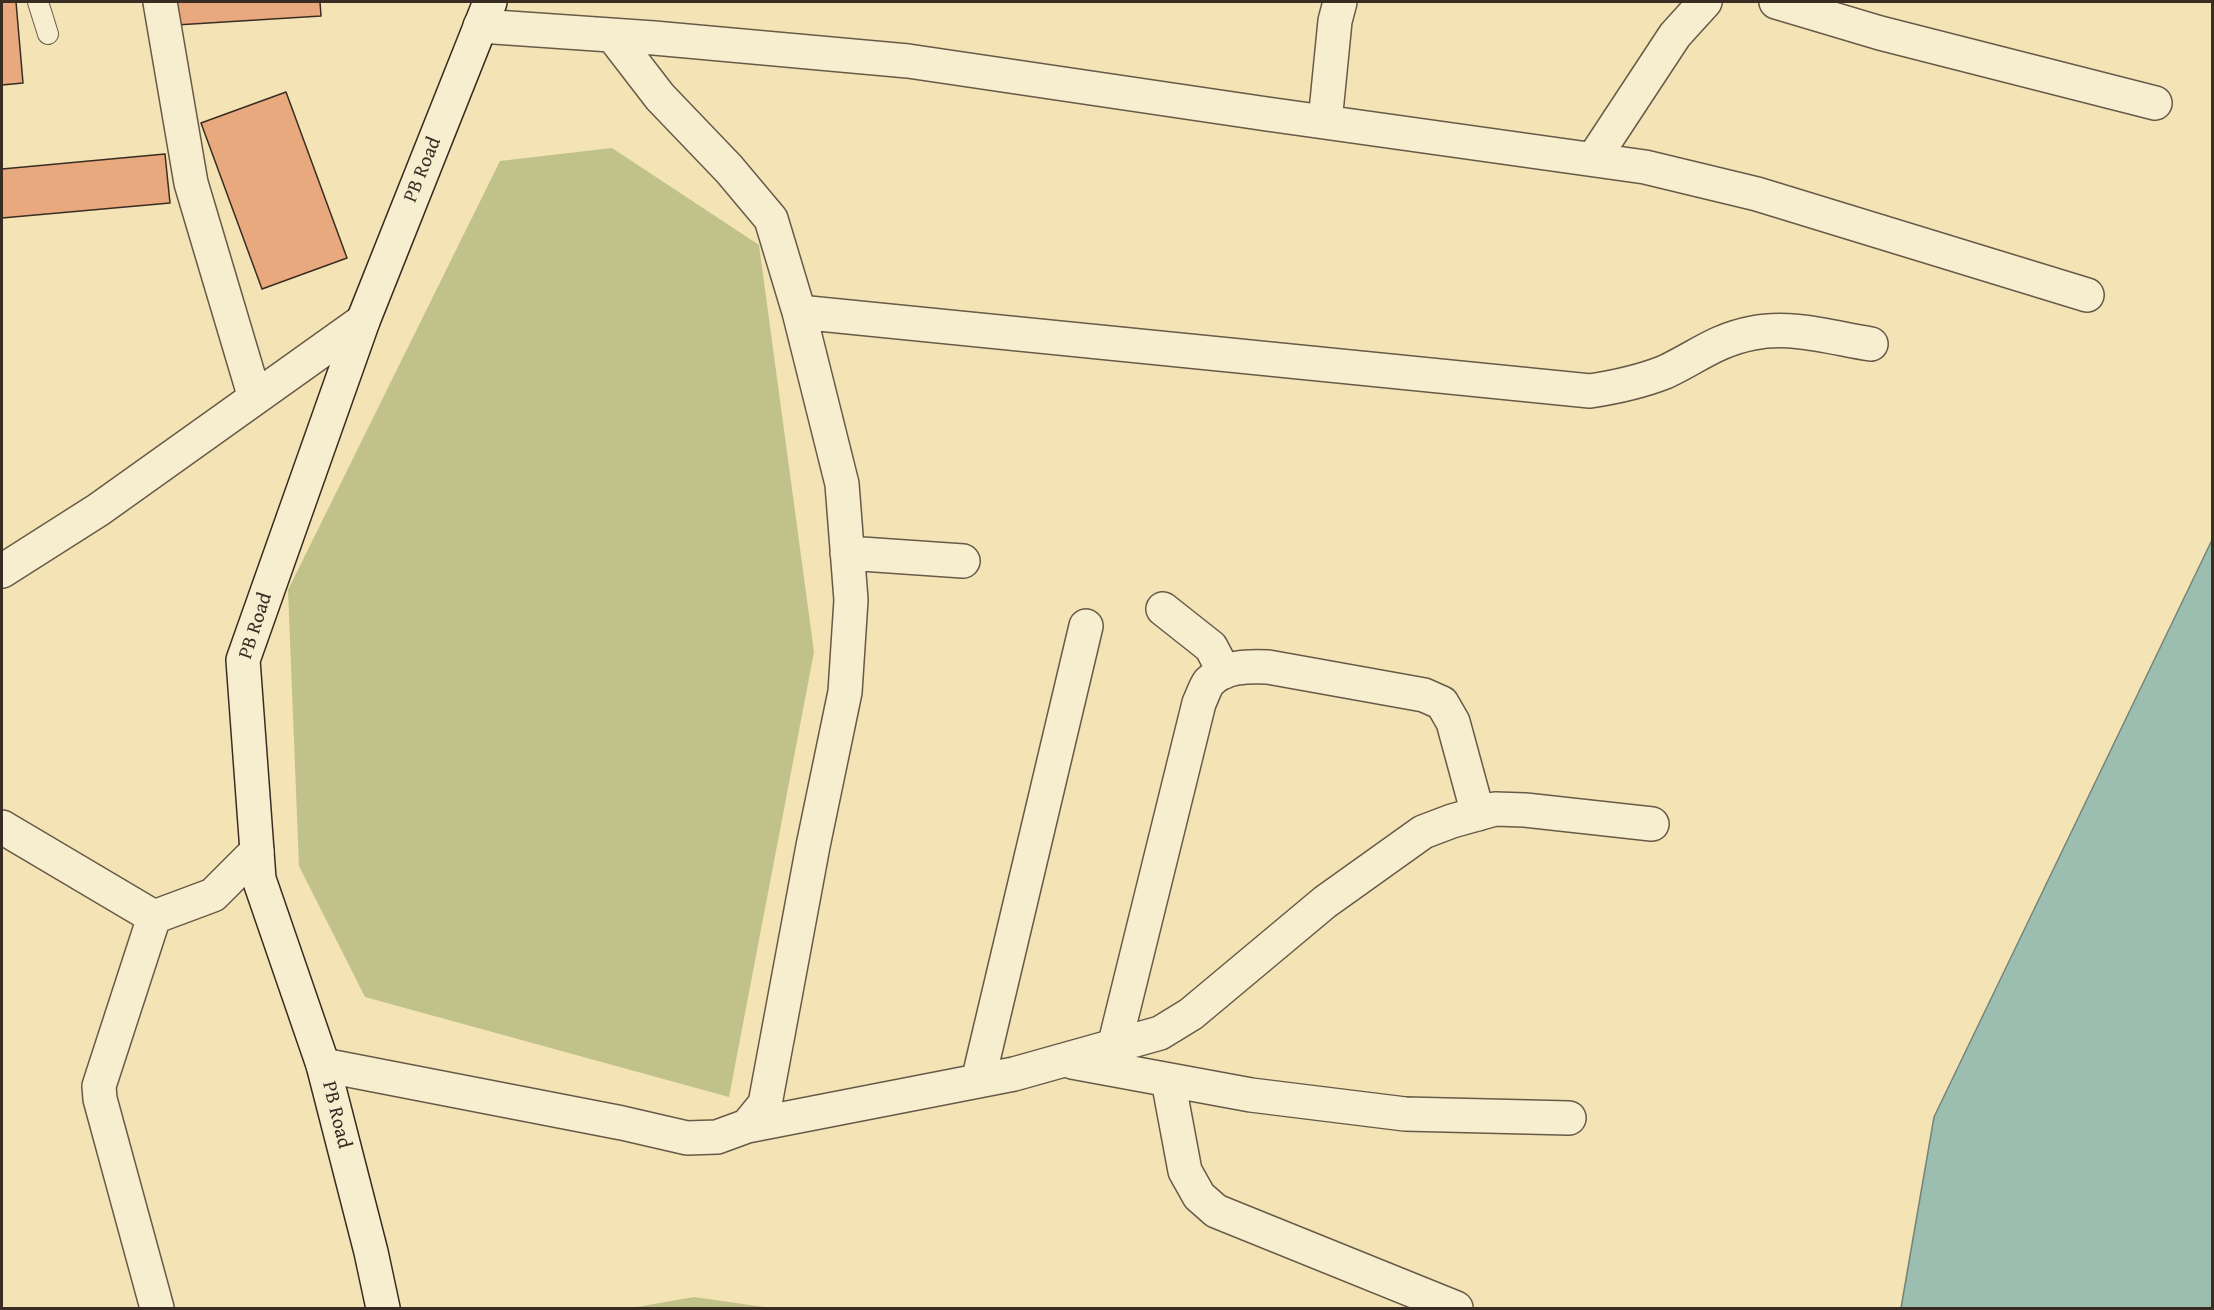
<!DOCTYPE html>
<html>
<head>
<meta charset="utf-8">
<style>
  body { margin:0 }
  #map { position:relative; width:2214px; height:1310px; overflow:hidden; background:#f3e3b5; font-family:"Gentium Book Plus",serif }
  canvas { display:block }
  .frame { position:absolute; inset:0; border:3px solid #392d23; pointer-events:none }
</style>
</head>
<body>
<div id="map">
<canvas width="2214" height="1310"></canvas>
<div class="frame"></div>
</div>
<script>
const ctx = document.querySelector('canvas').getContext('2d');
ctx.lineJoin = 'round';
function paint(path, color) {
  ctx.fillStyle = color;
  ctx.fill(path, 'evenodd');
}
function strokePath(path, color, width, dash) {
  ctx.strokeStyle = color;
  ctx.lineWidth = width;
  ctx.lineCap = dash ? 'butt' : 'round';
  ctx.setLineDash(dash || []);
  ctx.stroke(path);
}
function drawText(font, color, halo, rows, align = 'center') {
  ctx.font = font + ' "Gentium Book Plus",serif';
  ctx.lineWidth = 5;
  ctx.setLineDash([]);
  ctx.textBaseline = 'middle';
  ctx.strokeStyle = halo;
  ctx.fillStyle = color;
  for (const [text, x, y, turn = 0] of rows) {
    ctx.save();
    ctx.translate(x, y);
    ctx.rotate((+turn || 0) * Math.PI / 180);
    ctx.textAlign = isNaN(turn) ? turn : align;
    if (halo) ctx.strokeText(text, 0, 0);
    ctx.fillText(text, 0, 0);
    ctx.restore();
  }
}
const green = new Path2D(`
  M612,148L759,245L814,652L729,1097L365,997L299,866L288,590L500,161Z
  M694,1297L771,1308H631Z`);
const water = new Path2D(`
  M2212,540V1308H1901L1934,1117Z`);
const building = new Path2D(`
  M2,2H16L23,83L2,85Z
  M175,2H320L321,16L176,25Z
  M286,92L347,258L262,289L201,123Z
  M165,154L170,203L2,218V169Z`);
const lane = new Path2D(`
  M38,2L48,34`);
const street = new Path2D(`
  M160,2L191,183L255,398
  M1776,2L1880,33L2155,103
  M480,26L654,38L908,61L1267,114L1645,167L1757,194L2087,295
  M1325,122L1335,21L1340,2
  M1594,158L1675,35L1705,2
  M799,312L1590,391C1616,387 1640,382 1665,372C1697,357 1716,340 1753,333C1791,325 1833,338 1871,344
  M847,553L963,561
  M2,571L98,510L363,321
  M1163,609L1211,647L1224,672
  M2,827L154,917L213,895L257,851
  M154,917L99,1086L100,1099L157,1308
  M1114,1047L1199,703C1202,697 1205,687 1209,682C1224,666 1248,666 1268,667L1424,695L1442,703L1453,722L1478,814
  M1072,1062L1251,1095L1405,1114L1569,1118
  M323,1065L622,1123L687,1138L717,1137L747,1126L765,1104L813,846L845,692L851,600L842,484L799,312L771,219L729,169L660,97L613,36
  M1168,1080L1185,1171L1199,1196L1216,1211L1456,1308
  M978,1081L1086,626
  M747,1126L1014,1074L1160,1033L1191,1014L1325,902L1423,832L1452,821L1495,809L1525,810L1652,824`);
const secondary = new Path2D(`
  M383,1308L371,1252L323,1065L259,879L243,660L363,321L490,2`);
const streetNames = [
  ["PB Road",423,170,-68],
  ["PB Road",256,626,-72],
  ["PB Road",336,1115,76]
];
paint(green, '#c0c28a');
paint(water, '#9bbeb1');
strokePath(water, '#748478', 1.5);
paint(building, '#e8a97e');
strokePath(building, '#392d23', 1.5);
strokePath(lane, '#685a48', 22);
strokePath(street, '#685a48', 36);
strokePath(secondary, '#392d23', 36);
strokePath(lane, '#f7edcf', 20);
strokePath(street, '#f7edcf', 33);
strokePath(secondary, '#f7edcf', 33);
drawText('20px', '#392d23', '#f7edcf', streetNames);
</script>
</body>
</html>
